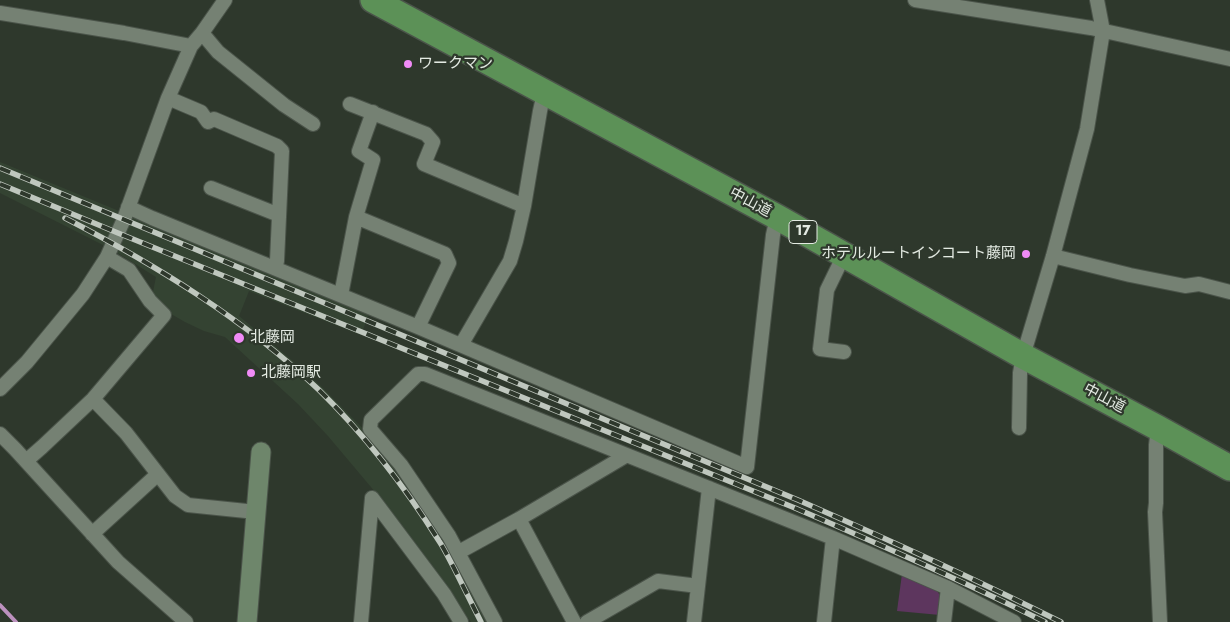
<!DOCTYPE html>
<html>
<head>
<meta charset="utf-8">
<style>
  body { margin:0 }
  canvas { display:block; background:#2e382c }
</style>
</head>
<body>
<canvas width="1230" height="622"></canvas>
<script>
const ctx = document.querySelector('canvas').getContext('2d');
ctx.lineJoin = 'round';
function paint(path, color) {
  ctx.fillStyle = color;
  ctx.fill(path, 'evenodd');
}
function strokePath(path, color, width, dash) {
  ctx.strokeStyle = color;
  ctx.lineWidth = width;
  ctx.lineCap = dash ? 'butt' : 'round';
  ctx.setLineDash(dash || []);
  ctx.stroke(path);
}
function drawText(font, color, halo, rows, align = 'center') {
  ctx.font = font + ' Jost,"Noto Sans JP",sans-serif';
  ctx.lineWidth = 4.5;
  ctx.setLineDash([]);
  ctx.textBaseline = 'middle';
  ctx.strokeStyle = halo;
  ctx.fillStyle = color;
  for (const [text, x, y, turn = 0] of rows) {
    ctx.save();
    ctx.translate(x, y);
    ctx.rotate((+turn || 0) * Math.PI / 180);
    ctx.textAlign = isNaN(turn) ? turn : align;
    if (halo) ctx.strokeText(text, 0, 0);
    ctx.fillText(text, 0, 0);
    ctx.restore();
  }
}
const built = new Path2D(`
  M0,162L369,314L361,335L249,291L239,316L294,362L322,387L377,443L417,494L491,622H471L418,547L376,493L328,436L298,404L225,337L204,331L185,322L166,311L152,297L156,277L111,249L0,193Z`);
const green = new Path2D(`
  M902,574L937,590L941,598L940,615L897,611Z`);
const stream = new Path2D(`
  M0,605L16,622`);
const street = new Path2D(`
  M915,0L1091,28L1230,59
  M0,13L124,33L191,46
  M202,33L218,52L284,105L313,124
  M168,98L201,112L208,122L214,119L277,146L282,151L277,261L275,268
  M350,104L426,134L433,142L424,164L524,206
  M373,112L359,151L373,160L356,217L445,254L449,263L418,327
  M211,188L279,215
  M128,207L152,218L418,327L747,467L773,235L777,217
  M844,255L827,290L820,349L844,352
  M1053,256L1130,275L1185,286L1199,284L1230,292
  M341,295L356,217
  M461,345L510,261L516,241L524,206L540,111L544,93
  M0,389L27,362L83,294L107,257L124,219L168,98L191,46L202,33L225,0
  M93,399L126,433L175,496L188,505L256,512
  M1019,428L1020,373L1023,356L1053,256L1087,129L1103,31L1097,0
  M1158,428L1156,445V503L1155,512L1160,622
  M0,434L15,449L118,562L186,622
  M26,461L42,447L93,399L164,315L150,301L129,270L107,257
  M372,498L444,594L461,622
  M519,519L574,622
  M92,534L158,474
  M459,552L519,519L627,455
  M361,622L372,498
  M495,622L449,536L401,465L370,429L371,420L418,374H425L833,538L948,588L1014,622
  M587,622L658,581L698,586
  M694,622L709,488
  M824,622L833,538
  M944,622L948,588`);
const secondary = new Path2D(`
  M247,622L261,452`);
const highway = new Path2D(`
  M373,0L777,217L1023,356L1158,428L1230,468`);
const rail = new Path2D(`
  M0,168L798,500C887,539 975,579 1061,622
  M0,184L118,233L795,508C879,544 963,581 1045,622
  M65,218C156,265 244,319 319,390C365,435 405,487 439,541C445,550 449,559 454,568C463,586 472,604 481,622`);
const markers = [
  [408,64,5,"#f08bf6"],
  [1026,254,5,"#f08bf6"],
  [239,338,6,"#f08bf6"],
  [251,373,5,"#f08bf6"]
];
const shields = [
  [803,232,28]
];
const shieldNames = [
  ["17",803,232]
];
const poiNames = [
  ["ワークマン",418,64],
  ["ホテルルートインコート藤岡",1016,254,"right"],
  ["北藤岡",250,338],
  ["北藤岡駅",261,373]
];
const streetNames = [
  ["中山道",750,203,28],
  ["中山道",1104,399,28]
];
paint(built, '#344332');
paint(green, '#5d365e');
strokePath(stream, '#bc91be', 4);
strokePath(street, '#4b544a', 16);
strokePath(secondary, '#4b544a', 21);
strokePath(highway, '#4b544a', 28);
strokePath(street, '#758173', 14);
strokePath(secondary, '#6e866b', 19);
strokePath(highway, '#5c9157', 25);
strokePath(rail, '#bfc7be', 5.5);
strokePath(rail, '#2e382c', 4, [11]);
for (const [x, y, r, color] of markers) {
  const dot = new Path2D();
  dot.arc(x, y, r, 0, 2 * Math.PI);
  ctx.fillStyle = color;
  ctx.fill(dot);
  strokePath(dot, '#2e382c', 2);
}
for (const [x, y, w] of shields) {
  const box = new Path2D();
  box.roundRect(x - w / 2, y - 11.5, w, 23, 4);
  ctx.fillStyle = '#2e382c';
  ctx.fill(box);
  strokePath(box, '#e3eae2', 1);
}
drawText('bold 14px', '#e3eae2', null, shieldNames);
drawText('15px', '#e3eae2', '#2e382c', poiNames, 'left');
drawText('15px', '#e3eae2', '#2e382c', streetNames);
</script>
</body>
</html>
